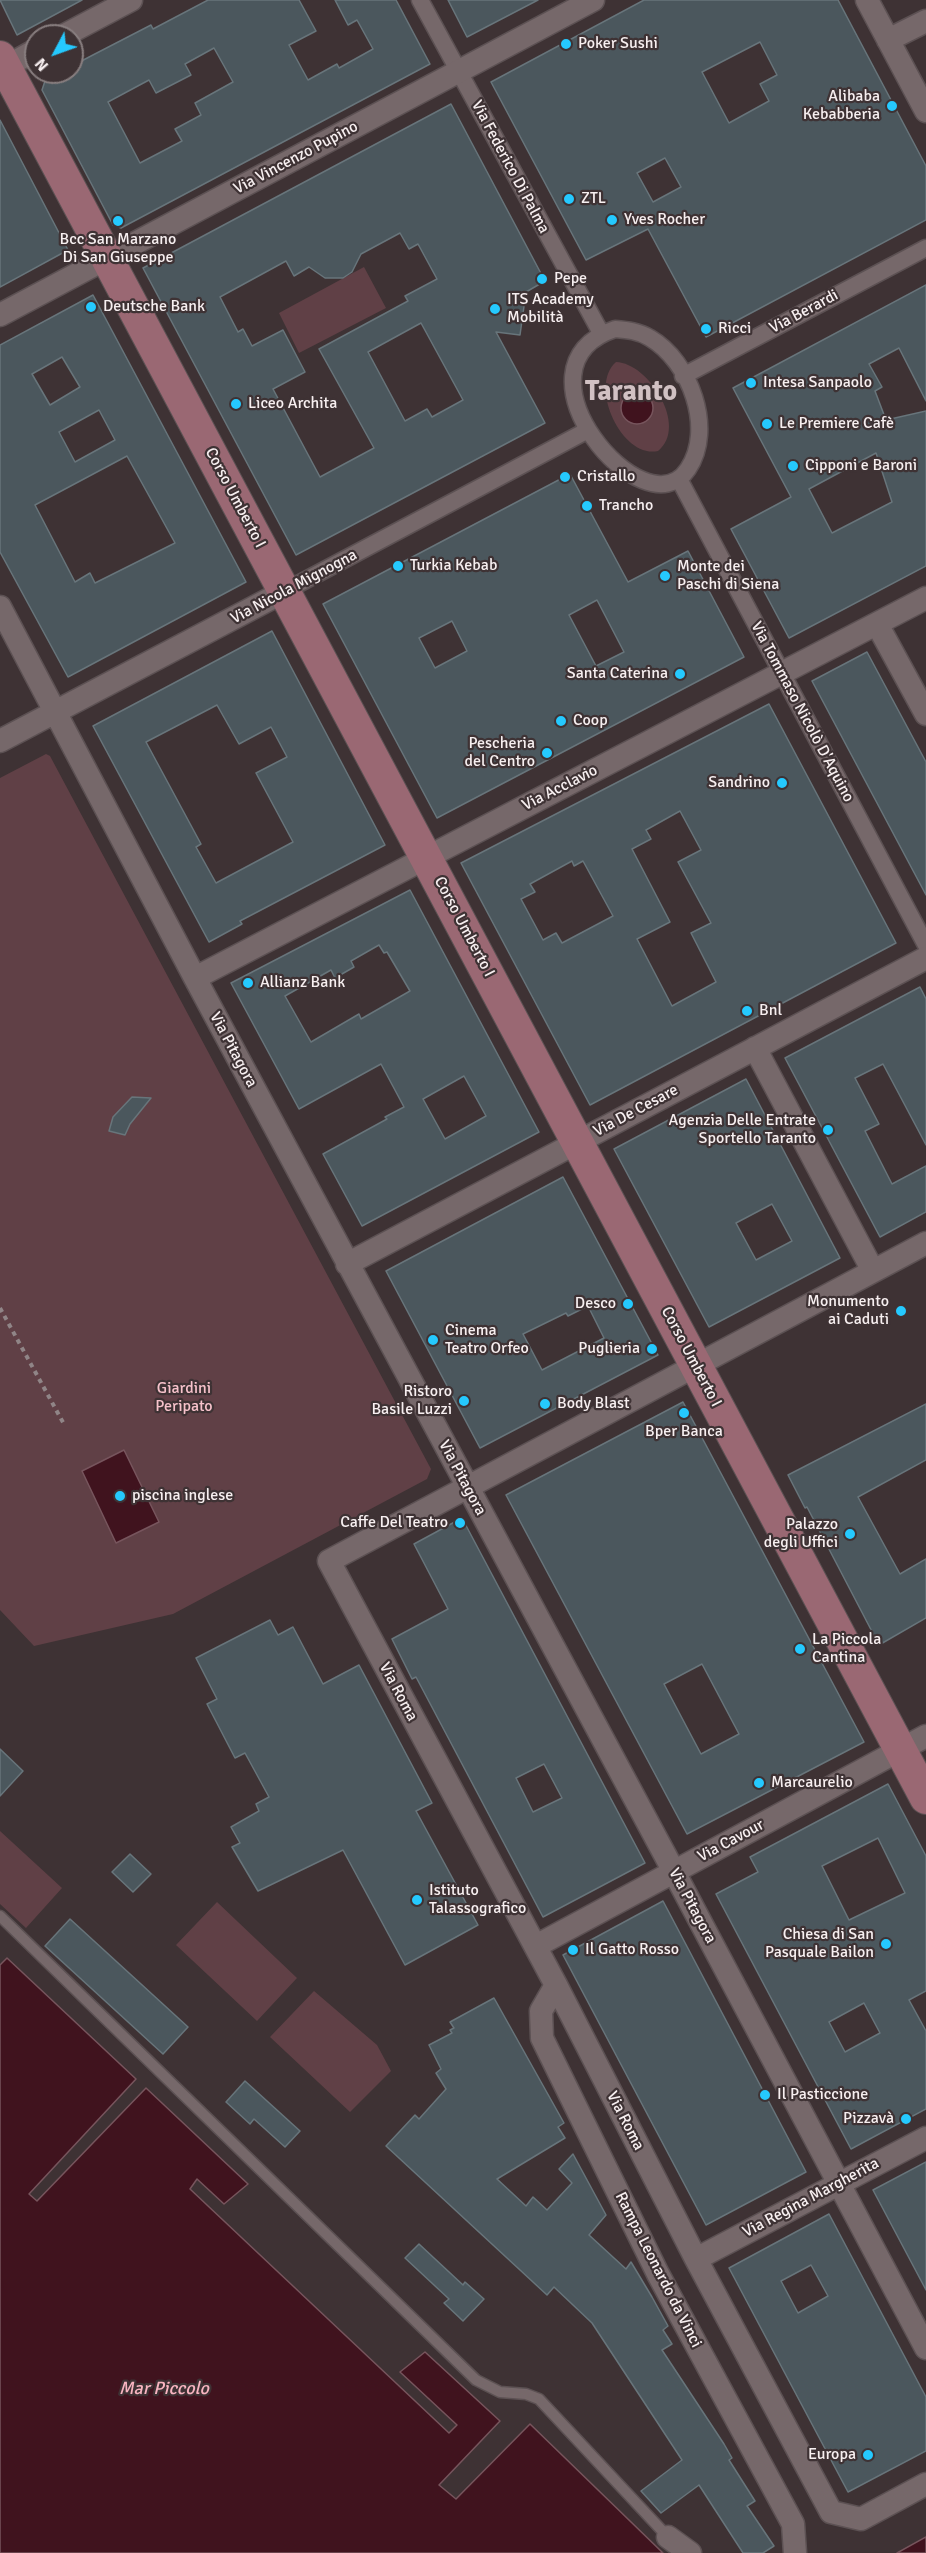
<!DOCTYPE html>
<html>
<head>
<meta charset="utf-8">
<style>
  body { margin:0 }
  #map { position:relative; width:926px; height:2553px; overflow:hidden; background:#3e3234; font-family:Signika,sans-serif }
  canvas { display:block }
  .north { position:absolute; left:24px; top:24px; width:60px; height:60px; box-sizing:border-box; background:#3e3234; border:2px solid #887e7f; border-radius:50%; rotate:229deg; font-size:16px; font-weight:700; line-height:24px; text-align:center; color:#f7eff0 }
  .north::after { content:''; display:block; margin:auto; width:21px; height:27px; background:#25c9fe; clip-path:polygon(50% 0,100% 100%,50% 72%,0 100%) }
</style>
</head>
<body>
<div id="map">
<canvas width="926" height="2553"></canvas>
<div class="north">N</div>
</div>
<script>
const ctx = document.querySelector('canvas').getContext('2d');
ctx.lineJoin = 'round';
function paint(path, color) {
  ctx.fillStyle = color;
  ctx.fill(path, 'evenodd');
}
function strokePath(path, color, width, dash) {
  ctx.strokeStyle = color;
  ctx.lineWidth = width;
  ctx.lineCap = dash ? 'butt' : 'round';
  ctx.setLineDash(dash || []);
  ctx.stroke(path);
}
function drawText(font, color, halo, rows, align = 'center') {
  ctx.font = font + ' Signika,sans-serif';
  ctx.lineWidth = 4.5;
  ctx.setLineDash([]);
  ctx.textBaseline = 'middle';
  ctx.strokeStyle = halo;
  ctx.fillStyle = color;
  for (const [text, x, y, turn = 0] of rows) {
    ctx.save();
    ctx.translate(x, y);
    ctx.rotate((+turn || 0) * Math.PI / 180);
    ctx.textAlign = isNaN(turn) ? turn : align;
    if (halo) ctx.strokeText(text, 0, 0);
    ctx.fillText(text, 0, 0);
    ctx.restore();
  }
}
const green = new Path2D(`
  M364,267L386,308L299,353L279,313Z
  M616,362C649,363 689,427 658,451C622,459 588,386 616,362ZM633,392H641L626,419L622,412L621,404Z
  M46,754L50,756L431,1469L427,1479L173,1614L34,1646L0,1610V778Z
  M0,1831L62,1888L26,1928L0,1904Z
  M217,1902L297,1978L257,2021L176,1945Z
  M314,1991L377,2045L391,2071L350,2112L270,2037Z`);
const water = new Path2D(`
  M621 408a16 16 0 1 1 32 0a16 16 0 1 1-32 0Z
  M124,1450L159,1522L116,1543L82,1471Z
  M7,1958L136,2079L29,2194L37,2201L146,2088L248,2184L224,2204L197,2179L190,2189L449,2433L457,2425L400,2372L425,2352L500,2421L439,2485L456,2499L530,2424L663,2553H0V1965Z
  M926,2537V2553H897Z`);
const building = new Path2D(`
  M0,0H82L17,35Z
  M208,0H299L316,31L289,45L308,80L337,64L339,68L373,49L357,20L348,25L335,0H396L430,64L121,228L113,225L42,90L45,81L61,72H72V66L91,56L151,25L153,29ZM214,48L233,82L195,103L201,115L175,129L182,141L140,163L108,102L149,80L156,93L191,75L185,64Z
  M448,0H538L467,37Z
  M644,0H838L926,166V220L706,337L648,229L586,260L491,82ZM760,42L777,75L760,84L769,101L729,123L702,72ZM665,158L681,187L653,202L637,173Z
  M451,104L545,281L526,292L520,335L496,332L545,423L296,555L143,268ZM400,233L409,249L418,244L437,279L405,296L408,301L319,349L374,448L320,477L273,389L305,372L283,330L252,346L243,329L238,332L220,297L286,261L294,276L309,267L325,278H343L352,272L361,254ZM421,323L463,400L432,417L427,409L405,421L368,352Z
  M0,120L68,250L0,287Z
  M926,285V401L899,348L869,364L882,387L875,391L886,420L926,411V566L789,638L731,529L791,497L733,388ZM876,453L892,502L832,533L809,489Z
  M93,295L246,582L68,677L0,552V345ZM62,357L80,387L50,405L32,374ZM99,410L115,440L75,462L59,432ZM127,456L175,543L95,583L90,573L75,582L35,505Z
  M570,474L628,582L688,551L744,657L437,818L323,604ZM597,600L624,652L596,666L569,615ZM452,621L467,651L435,668L419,638Z
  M272,631L385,845L240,921L242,924L209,942L93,726ZM217,705L239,744L271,727L287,757L256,773L293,842L216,883L196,847L201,844L146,742Z
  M867,652L926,762V895L812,681Z
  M769,704L896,943L590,1105L461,863ZM680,811L701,850L678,862L711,923L691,933L716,982L672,1006L637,939L670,922L632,849L651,839L646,830ZM572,861L574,866L583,861L613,916L562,943L556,933L543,940L521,899L535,892L530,884Z
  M410,890L539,1132L362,1226L323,1154L387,1119L385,1117L404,1107L381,1064L299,1109L231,983ZM379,945L384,953L387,952L410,991L361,1019L359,1014L311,1042L285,996L331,970L335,978L354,967L351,961ZM464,1076L486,1116L445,1139L423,1099Z
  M920,987L926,999V1145L883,1064L855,1078L879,1124L865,1131L892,1184L926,1166V1212L880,1237L785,1058Z
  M746,1079L840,1258L709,1327L614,1149ZM772,1204L792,1241L756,1260L736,1223Z
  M132,1097L151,1098L130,1124L125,1135L109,1131L113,1117Z
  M563,1177L658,1355L480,1448L386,1271ZM588,1306L604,1338L542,1370L523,1334L566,1313L568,1316Z
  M683,1402L864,1742L687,1834L506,1495ZM702,1664L739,1734L701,1754L664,1684Z
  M926,1404V1460L858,1497L900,1574L926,1559V1618L879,1645L807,1507L805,1508L788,1475Z
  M462,1518L645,1863L543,1917L416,1677L412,1679L392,1639L448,1609L414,1544ZM544,1764L562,1798L533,1812L516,1778Z
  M270,1620L278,1635L293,1627L323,1684L359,1665L432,1803L416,1811L478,1925L405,1965L343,1850L258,1891L232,1847L240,1843L231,1827L259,1811L256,1804L269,1797L245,1753L235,1758L207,1704L217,1699L196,1658Z
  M0,1749L23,1771L0,1796Z
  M888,1784L926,1856V1991L909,2000L926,2031V2109L851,2149L716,1894L758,1872L750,1857ZM878,1838L905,1893L849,1920L822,1866ZM864,2003L880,2033L845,2052L829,2022Z
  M130,1854L151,1874L133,1892L112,1872Z
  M663,1901L806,2172L706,2225L563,1955Z
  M70,1919L188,2027L163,2054L45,1946Z
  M494,1998L564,2123L558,2127L565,2138L497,2179L526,2206L533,2197L547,2210L572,2183L559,2169L573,2154L606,2215L589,2235L626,2269L631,2262L652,2297L668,2326L663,2330L672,2344L662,2350L724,2444L732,2458L729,2460L755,2501L747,2506L774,2546L763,2553H743L699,2485L661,2513L641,2491L682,2460L592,2323L554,2287L547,2295L386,2146L415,2115L419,2119L446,2089L436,2073L441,2069L429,2045L452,2033L450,2030L454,2028L450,2022Z
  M245,2081L300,2131L285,2147L254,2119L250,2124L226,2102Z
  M926,2162V2290L873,2190Z
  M829,2214L926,2397V2451L848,2492L729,2268ZM811,2265L828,2296L798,2313L781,2281Z
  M419,2244L463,2285L465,2282L484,2299L463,2321L444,2303L449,2299L405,2258Z`);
const path = new Path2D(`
  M0,1308L65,1426`);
const service = new Path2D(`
  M0,1916L476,2380L500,2392L526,2394L539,2399L668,2537`);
const pedestrian = new Path2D(`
  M420,0L601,333
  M615,329C627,330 639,331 650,338C690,361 715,429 688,469C645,535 503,366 615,329Z
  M683,376L926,248
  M679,479L926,945
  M285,591L588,430`);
const minor = new Path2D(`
  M867,0L926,111
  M63,36L131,0
  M888,40L926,21
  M0,70L36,50
  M0,315L593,0
  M0,607L195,978L664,1853L926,2348
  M877,624L926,714
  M0,741L285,591
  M195,978L926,598
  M755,1048L873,1271
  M926,1243L329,1561L556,1985L696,2259L831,2512L861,2519L926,2484
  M347,1264L926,958
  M536,1946L926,1736
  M556,1985L541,2011L542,2038L658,2274L793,2524L795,2553
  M696,2259L926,2138
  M668,2537L690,2553`);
const secondary = new Path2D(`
  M0,57L926,1798`);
const markers = [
  [566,44,6,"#25c9fe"],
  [892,106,6,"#25c9fe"],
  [569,199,6,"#25c9fe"],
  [612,220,6,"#25c9fe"],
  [118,221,6,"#25c9fe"],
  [542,279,6,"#25c9fe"],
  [91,307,6,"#25c9fe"],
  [495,309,6,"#25c9fe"],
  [706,329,6,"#25c9fe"],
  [751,383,6,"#25c9fe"],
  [236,404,6,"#25c9fe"],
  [767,424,6,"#25c9fe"],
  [793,466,6,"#25c9fe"],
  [565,477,6,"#25c9fe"],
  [587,506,6,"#25c9fe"],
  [398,566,6,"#25c9fe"],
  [665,576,6,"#25c9fe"],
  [680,674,6,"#25c9fe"],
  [561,721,6,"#25c9fe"],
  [547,753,6,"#25c9fe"],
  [782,783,6,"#25c9fe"],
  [248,983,6,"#25c9fe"],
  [747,1011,6,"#25c9fe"],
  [828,1130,6,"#25c9fe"],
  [628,1304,6,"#25c9fe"],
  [901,1311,6,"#25c9fe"],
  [433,1340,6,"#25c9fe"],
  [652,1349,6,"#25c9fe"],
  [464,1401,6,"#25c9fe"],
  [545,1404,6,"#25c9fe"],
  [684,1413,6,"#25c9fe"],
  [120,1496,6,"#25c9fe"],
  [460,1523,6,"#25c9fe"],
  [850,1534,6,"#25c9fe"],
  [800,1649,6,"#25c9fe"],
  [759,1783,6,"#25c9fe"],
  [417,1900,6,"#25c9fe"],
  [886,1944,6,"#25c9fe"],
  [573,1950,6,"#25c9fe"],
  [765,2095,6,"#25c9fe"],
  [906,2119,6,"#25c9fe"],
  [868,2455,6,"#25c9fe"]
];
const poiNames = [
  ["Poker Sushi",578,44],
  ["Alibaba",880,97,"right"],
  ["Kebabberia",880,115,"right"],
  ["ZTL",581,199],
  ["Yves Rocher",624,220],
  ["Bcc San Marzano",118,240,"center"],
  ["Di San Giuseppe",118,258,"center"],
  ["Pepe",554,279],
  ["ITS Academy",507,300],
  ["Mobilità",507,318],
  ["Deutsche Bank",103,307],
  ["Ricci",718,329],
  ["Intesa Sanpaolo",763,383],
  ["Liceo Archita",248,404],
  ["Le Premiere Cafè",779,424],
  ["Cipponi e Baroni",805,466],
  ["Cristallo",577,477],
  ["Trancho",599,506],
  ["Turkia Kebab",410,566],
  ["Monte dei",677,567],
  ["Paschi di Siena",677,585],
  ["Santa Caterina",668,674,"right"],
  ["Coop",573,721],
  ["Pescheria",535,744,"right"],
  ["del Centro",535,762,"right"],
  ["Sandrino",770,783,"right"],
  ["Allianz Bank",260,983],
  ["Bnl",759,1011],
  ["Agenzia Delle Entrate",816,1121,"right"],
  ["Sportello Taranto",816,1139,"right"],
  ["Monumento",889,1302,"right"],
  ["ai Caduti",889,1320,"right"],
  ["Desco",616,1304,"right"],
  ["Cinema",445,1331],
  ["Teatro Orfeo",445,1349],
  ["Puglieria",640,1349,"right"],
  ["Ristoro",452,1392,"right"],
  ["Basile Luzzi",452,1410,"right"],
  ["Body Blast",557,1404],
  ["Bper Banca",684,1432,"center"],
  ["piscina inglese",132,1496],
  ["Caffe Del Teatro",448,1523,"right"],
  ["Palazzo",838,1525,"right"],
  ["degli Uffici",838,1543,"right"],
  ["La Piccola",812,1640],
  ["Cantina",812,1658],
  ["Marcaurelio",771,1783],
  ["Istituto",429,1891],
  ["Talassografico",429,1909],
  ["Chiesa di San",874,1935,"right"],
  ["Pasquale Bailon",874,1953,"right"],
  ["Il Gatto Rosso",585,1950],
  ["Il Pasticcione",777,2095],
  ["Pizzavà",894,2119,"right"],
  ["Europa",856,2455,"right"]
];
const streetNames = [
  ["Via Vincenzo Pupino",296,158,-28],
  ["Via Federico Di Palma",510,167,62],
  ["Via Berardi",804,312,-28],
  ["Corso Umberto I",235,498,62],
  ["Via Nicola Mignogna",294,587,-28],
  ["Via Tommaso Nicolò D'Aquino",802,712,62],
  ["Via Acclavio",560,788,-27],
  ["Corso Umberto I",464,927,62],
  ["Via Pitagora",233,1050,62],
  ["Via De Cesare",636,1111,-28],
  ["Corso Umberto I",691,1357,62],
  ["Via Pitagora",462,1478,62],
  ["Via Roma",398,1692,62],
  ["Via Cavour",731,1841,-28],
  ["Via Pitagora",692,1906,62],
  ["Via Roma",625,2121,63],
  ["Via Regina Margherita",811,2198,-28],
  ["Rampa Leonardo da Vinci",658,2270,63]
];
const parkNames = [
  ["Giardini",184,1389],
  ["Peripato",184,1407]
];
const waterNames = [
  ["Mar Piccolo",164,2389]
];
const townNames = [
  ["Taranto",631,393]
];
paint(green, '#604046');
paint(water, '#40131e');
strokePath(water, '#77555d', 1.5);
paint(building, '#4b575d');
strokePath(building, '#68757b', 1.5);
strokePath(service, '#5c5153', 13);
strokePath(pedestrian, '#5c5153', 19);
strokePath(minor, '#5c5153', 25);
strokePath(secondary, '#5c5153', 34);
strokePath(path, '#908587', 4, [4.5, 4.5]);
strokePath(service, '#76686a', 10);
strokePath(pedestrian, '#76686a', 16);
strokePath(minor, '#76686a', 22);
strokePath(secondary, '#9a6873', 32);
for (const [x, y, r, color] of markers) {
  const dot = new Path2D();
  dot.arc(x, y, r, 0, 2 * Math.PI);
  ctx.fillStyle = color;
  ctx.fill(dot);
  strokePath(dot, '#3e3234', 2);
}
drawText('16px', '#f7eff0', '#3e3234', poiNames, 'left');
drawText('16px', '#f7eff0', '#3e3234', streetNames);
drawText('16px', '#f7c2cb', '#3e3234', parkNames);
drawText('italic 18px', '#f8b4c0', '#3e3234', waterNames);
drawText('bold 28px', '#d1c1c3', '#3e3234', townNames);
</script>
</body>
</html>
